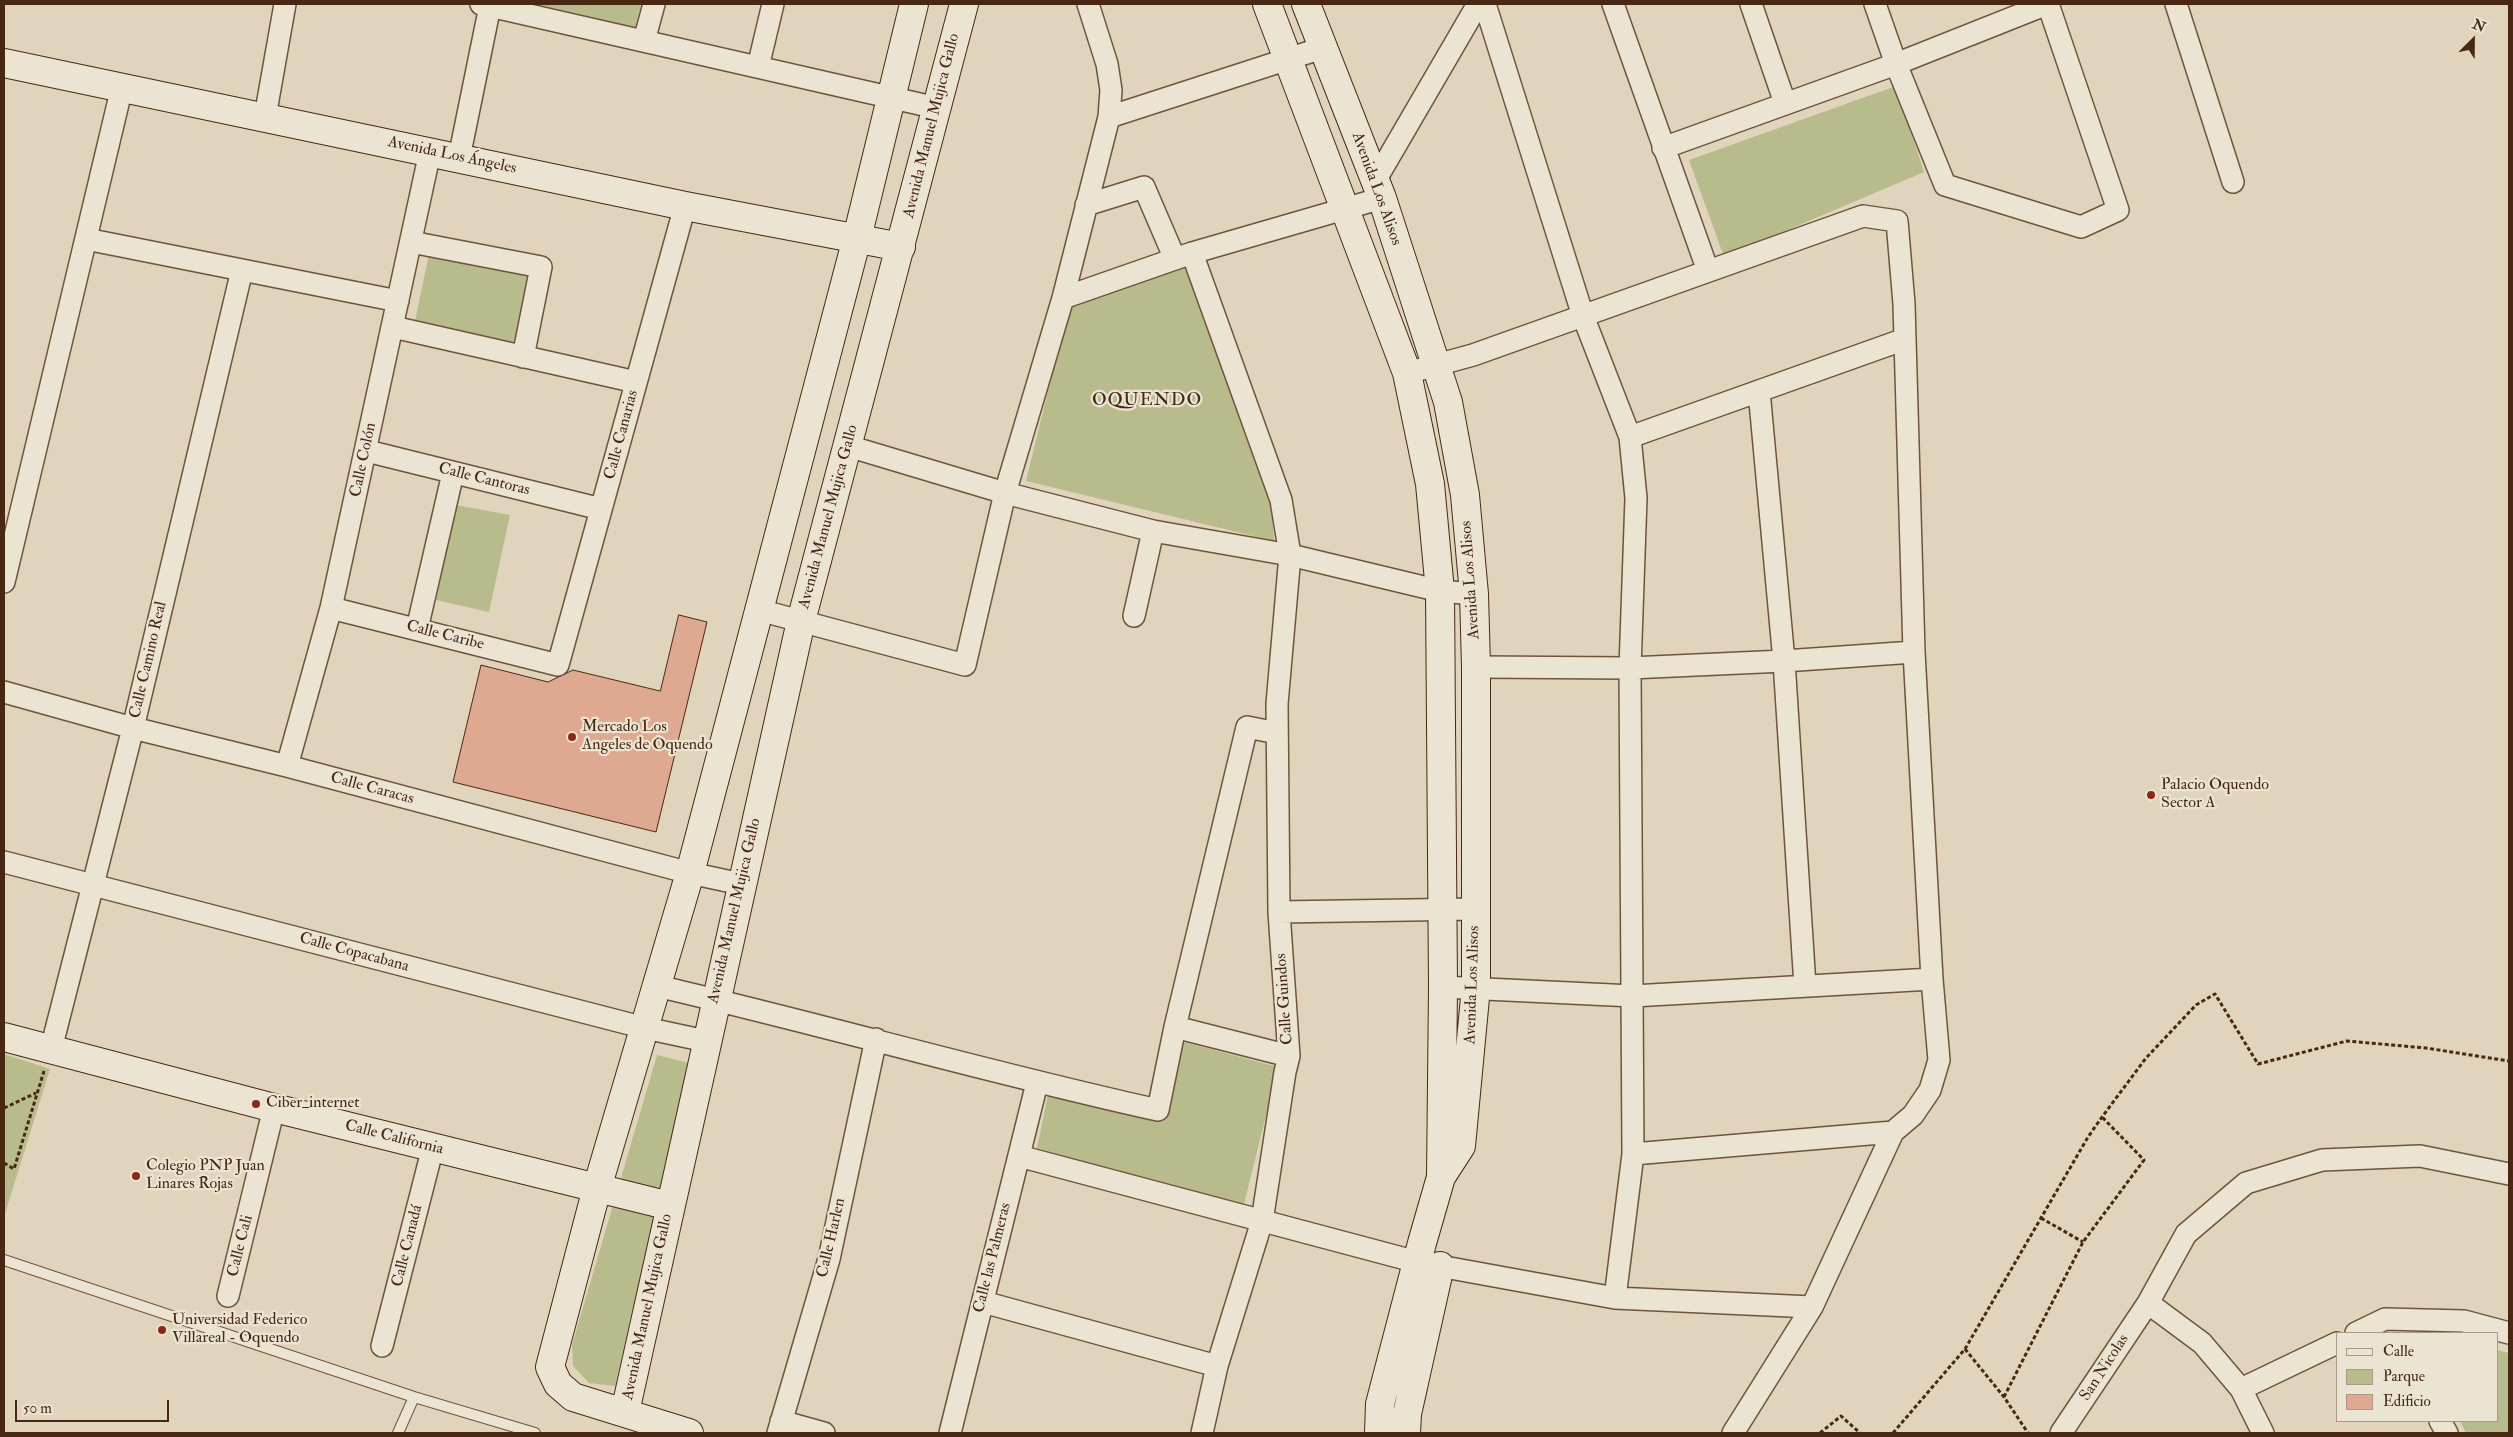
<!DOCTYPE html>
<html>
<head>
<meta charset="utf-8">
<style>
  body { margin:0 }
  #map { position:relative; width:2513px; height:1437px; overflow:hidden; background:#e0d5bc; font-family:"IM FELL Double Pica",serif }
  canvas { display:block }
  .frame { position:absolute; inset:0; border:5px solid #492813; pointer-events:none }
  .legend { position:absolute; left:2336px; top:1332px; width:162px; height:90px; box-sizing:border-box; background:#ebe4d3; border:1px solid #aa9986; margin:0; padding:6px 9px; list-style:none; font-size:15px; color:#492813 }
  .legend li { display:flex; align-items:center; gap:10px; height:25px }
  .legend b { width:25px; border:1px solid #aa9986 }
  .north { position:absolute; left:2448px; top:15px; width:50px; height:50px; -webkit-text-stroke:4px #ebe4d3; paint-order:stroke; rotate:23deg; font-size:14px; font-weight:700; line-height:20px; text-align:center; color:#492813 }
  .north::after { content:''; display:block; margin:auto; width:18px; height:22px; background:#492813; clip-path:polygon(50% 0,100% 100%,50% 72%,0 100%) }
  .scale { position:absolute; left:15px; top:1400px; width:154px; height:22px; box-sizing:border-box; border:2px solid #492813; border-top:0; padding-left:6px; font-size:15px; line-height:18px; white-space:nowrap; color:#492813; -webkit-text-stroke:4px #ebe4d3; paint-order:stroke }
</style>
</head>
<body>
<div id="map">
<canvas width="2513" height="1437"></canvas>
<div class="frame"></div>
<ul class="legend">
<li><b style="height:6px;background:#ebe4d3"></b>Calle</li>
<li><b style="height:14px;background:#b8bc8c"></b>Parque</li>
<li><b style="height:14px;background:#dfa890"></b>Edificio</li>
</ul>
<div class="north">N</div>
<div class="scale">50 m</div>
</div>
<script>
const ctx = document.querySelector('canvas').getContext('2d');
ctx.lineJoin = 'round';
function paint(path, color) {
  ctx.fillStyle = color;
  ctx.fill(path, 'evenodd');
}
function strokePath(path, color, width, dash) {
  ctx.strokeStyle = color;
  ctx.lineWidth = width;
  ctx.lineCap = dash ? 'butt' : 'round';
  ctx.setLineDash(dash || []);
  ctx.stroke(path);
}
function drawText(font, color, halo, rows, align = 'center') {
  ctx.font = font + ' "IM FELL Double Pica",serif';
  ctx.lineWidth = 4.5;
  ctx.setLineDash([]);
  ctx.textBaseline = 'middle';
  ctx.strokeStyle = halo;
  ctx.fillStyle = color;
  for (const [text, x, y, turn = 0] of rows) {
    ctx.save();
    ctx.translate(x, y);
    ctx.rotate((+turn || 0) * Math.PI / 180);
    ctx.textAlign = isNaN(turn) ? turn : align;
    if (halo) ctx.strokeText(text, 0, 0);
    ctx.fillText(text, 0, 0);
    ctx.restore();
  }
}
const green = new Path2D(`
  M532,4H641L635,28Z
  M1896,86L1924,172L1724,257L1689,160Z
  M429,254L528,275L516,343L415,321Z
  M1185,264L1271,498L1274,541L1026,481L1069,305Z
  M456,505L510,515L489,612L436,600Z
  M1180,1041L1278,1067L1243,1208L1037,1148L1049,1090L1164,1117Z
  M4,1054L50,1069L4,1217Z
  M657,1055L689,1063L615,1386L589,1383L573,1366L572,1345Z
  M2497,1350L2509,1353V1433H2466L2460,1421H2497Z`);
const building = new Path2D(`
  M679,615L707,622L656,832L453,782L481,665L548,682L573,670L660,691Z`);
const path = new Path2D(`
  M4,1108L36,1093
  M4,1163L14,1169L44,1071
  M2041,1218L2083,1242
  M1965,1349L2004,1397L2028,1433
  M2004,1397L2083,1242L2144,1160L2102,1117
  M1820,1433L1841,1416L1860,1433
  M1893,1433L1965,1349L2088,1137L2102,1117L2146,1058L2196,1005L2215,994L2258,1064L2347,1041L2426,1048L2509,1061`);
const lane = new Path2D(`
  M4,1260L414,1397L535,1433
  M398,1433L414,1397`);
const street = new Path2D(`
  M481,4L937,108
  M1485,4L1583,316L1630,437L1636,498L1630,668L1633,1154L1615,1298
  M1613,4L1708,271
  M1751,4L1785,103
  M1875,4L1896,64L1945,185L2081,227L2118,210L2048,4
  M2176,4L2233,182
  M644,41L654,4
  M758,67L773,4
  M265,117L285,4
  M1109,117L1322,48
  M1663,148L1896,64L2047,4
  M459,158L490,6
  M1375,181L1478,4
  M1086,205L1144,187L1175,259
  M86,239L398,301
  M411,242L541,267L523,357
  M1192,253L1281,500L1290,555L1277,704L1279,912L1289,1056L1285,1072L1262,1221L1217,1366L1202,1433
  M1063,298L1192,253L1382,198
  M393,327L636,382
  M1407,373L1473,355L1863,216L1897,221L1904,304L1914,652L1932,979L1939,1060L1930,1090L1913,1115L1893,1132L1812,1307L1733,1433
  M1759,391L1784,661L1805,986
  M1630,437L1905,339
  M848,446L1005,493L1153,531L1290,555L1440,591L1474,594
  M367,451L601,509
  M4,582L122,87
  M331,608L558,665L685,206
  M759,610L965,665L1005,493L1063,298L1109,117L1111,90L1107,64L1088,4
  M1134,616L1153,531
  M417,629L453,473
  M1476,667L1630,668L1784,661L1914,652
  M4,692L133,728L287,766L690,873L741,884
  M287,766L331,608L430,152
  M4,862L645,1028L706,1041
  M1279,912L1475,909
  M657,986C825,1025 990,1073 1158,1110L1175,1027L1247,727L1277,733
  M1443,987L1633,996L1932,979
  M1175,1027L1289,1056
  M51,1049L133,728L242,270
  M1633,1154L1893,1132
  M1019,1156L1417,1262L1615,1298L1812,1307
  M228,1296L274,1108
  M983,1302L1217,1366
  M2148,1303L2202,1343L2241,1389L2263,1433
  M2356,1333L2385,1319L2464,1321L2509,1333
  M382,1346L433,1147
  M2241,1389L2337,1343
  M781,1421L824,1433
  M2440,1421L2447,1433
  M778,1433L829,1259L876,1039
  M950,1433L1037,1083
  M2061,1433L2148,1303L2186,1234L2246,1183L2322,1160L2420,1156L2509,1174`);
const secondary = new Path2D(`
  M1267,4L1407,373L1430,484L1440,591L1443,987L1441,1177
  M1306,4L1382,198L1448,402L1465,495L1474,594L1476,667V987L1461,1146L1441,1177L1422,1243L1380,1404L1379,1433
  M4,63L685,206L901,247
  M4,1037L274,1108L670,1206
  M625,1412L801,621L964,4
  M689,1433L573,1397L558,1384L550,1367L597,1188L690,873L857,238L914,4
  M1406,1433L1407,1414L1440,1266`);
const markers = [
  [572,737,5,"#8f2418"],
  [2151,795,5,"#8f2418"],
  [256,1104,5,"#8f2418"],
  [136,1176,5,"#8f2418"],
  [162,1330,5,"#8f2418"]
];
const streetNames = [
  ["Avenida Manuel Mujica Gallo",932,126,-76],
  ["Avenida Los Ángeles",452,156,12],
  ["Avenida Los Alisos",1376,189,70],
  ["Calle Canarias",622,435,-75],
  ["Calle Colón",364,460,-78],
  ["Calle Cantoras",484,480,14],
  ["Avenida Manuel Mujica Gallo",829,517,-75],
  ["Avenida Los Alisos",1471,580,-94],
  ["Calle Caribe",445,636,14],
  ["Calle Camino Real",149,660,-77],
  ["Calle Caracas",372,789,15],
  ["Avenida Manuel Mujica Gallo",735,911,-77],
  ["Calle Copacabana",354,953,15],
  ["Avenida Los Alisos",1473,985,-88],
  ["Calle Guindos",1285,999,-94],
  ["Calle California",394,1138,14],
  ["Calle Harlen",832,1238,-77],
  ["Calle Cali",241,1246,-76],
  ["Calle Canadá",408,1246,-76],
  ["Calle las Palmeras",993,1258,-76],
  ["Avenida Manuel Mujica Gallo",648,1307,-78],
  ["San Nicolas",2105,1368,-57]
];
const poiNames = [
  ["Mercado Los",582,728],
  ["Angeles de Oquendo",582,746],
  ["Palacio Oquendo",2161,786],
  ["Sector A",2161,804],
  ["Ciber_internet",266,1104],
  ["Colegio PNP Juan",146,1167],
  ["Linares Rojas",146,1185],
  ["Universidad Federico",172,1321],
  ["Villareal - Oquendo",172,1339]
];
const neighbourhoodNames = [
  ["OQUENDO",1147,401]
];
paint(green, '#b8bc8c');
paint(building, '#dfa890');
strokePath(building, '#492813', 1);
strokePath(lane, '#6f533d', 12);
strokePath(street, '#6f533d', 24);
strokePath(secondary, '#492813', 30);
strokePath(path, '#492813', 3, [4, 2.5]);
strokePath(lane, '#ebe4d3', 10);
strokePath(street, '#ebe4d3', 21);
strokePath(secondary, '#ebe4d3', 28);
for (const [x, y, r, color] of markers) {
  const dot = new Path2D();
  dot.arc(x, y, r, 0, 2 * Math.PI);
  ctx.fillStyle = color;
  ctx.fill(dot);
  strokePath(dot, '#ebe4d3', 2);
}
drawText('16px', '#492813', '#ebe4d3', streetNames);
drawText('16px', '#492813', '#ebe4d3', poiNames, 'left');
ctx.letterSpacing = '1px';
drawText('18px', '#492813', '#ebe4d3', neighbourhoodNames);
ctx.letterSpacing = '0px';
</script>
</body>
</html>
